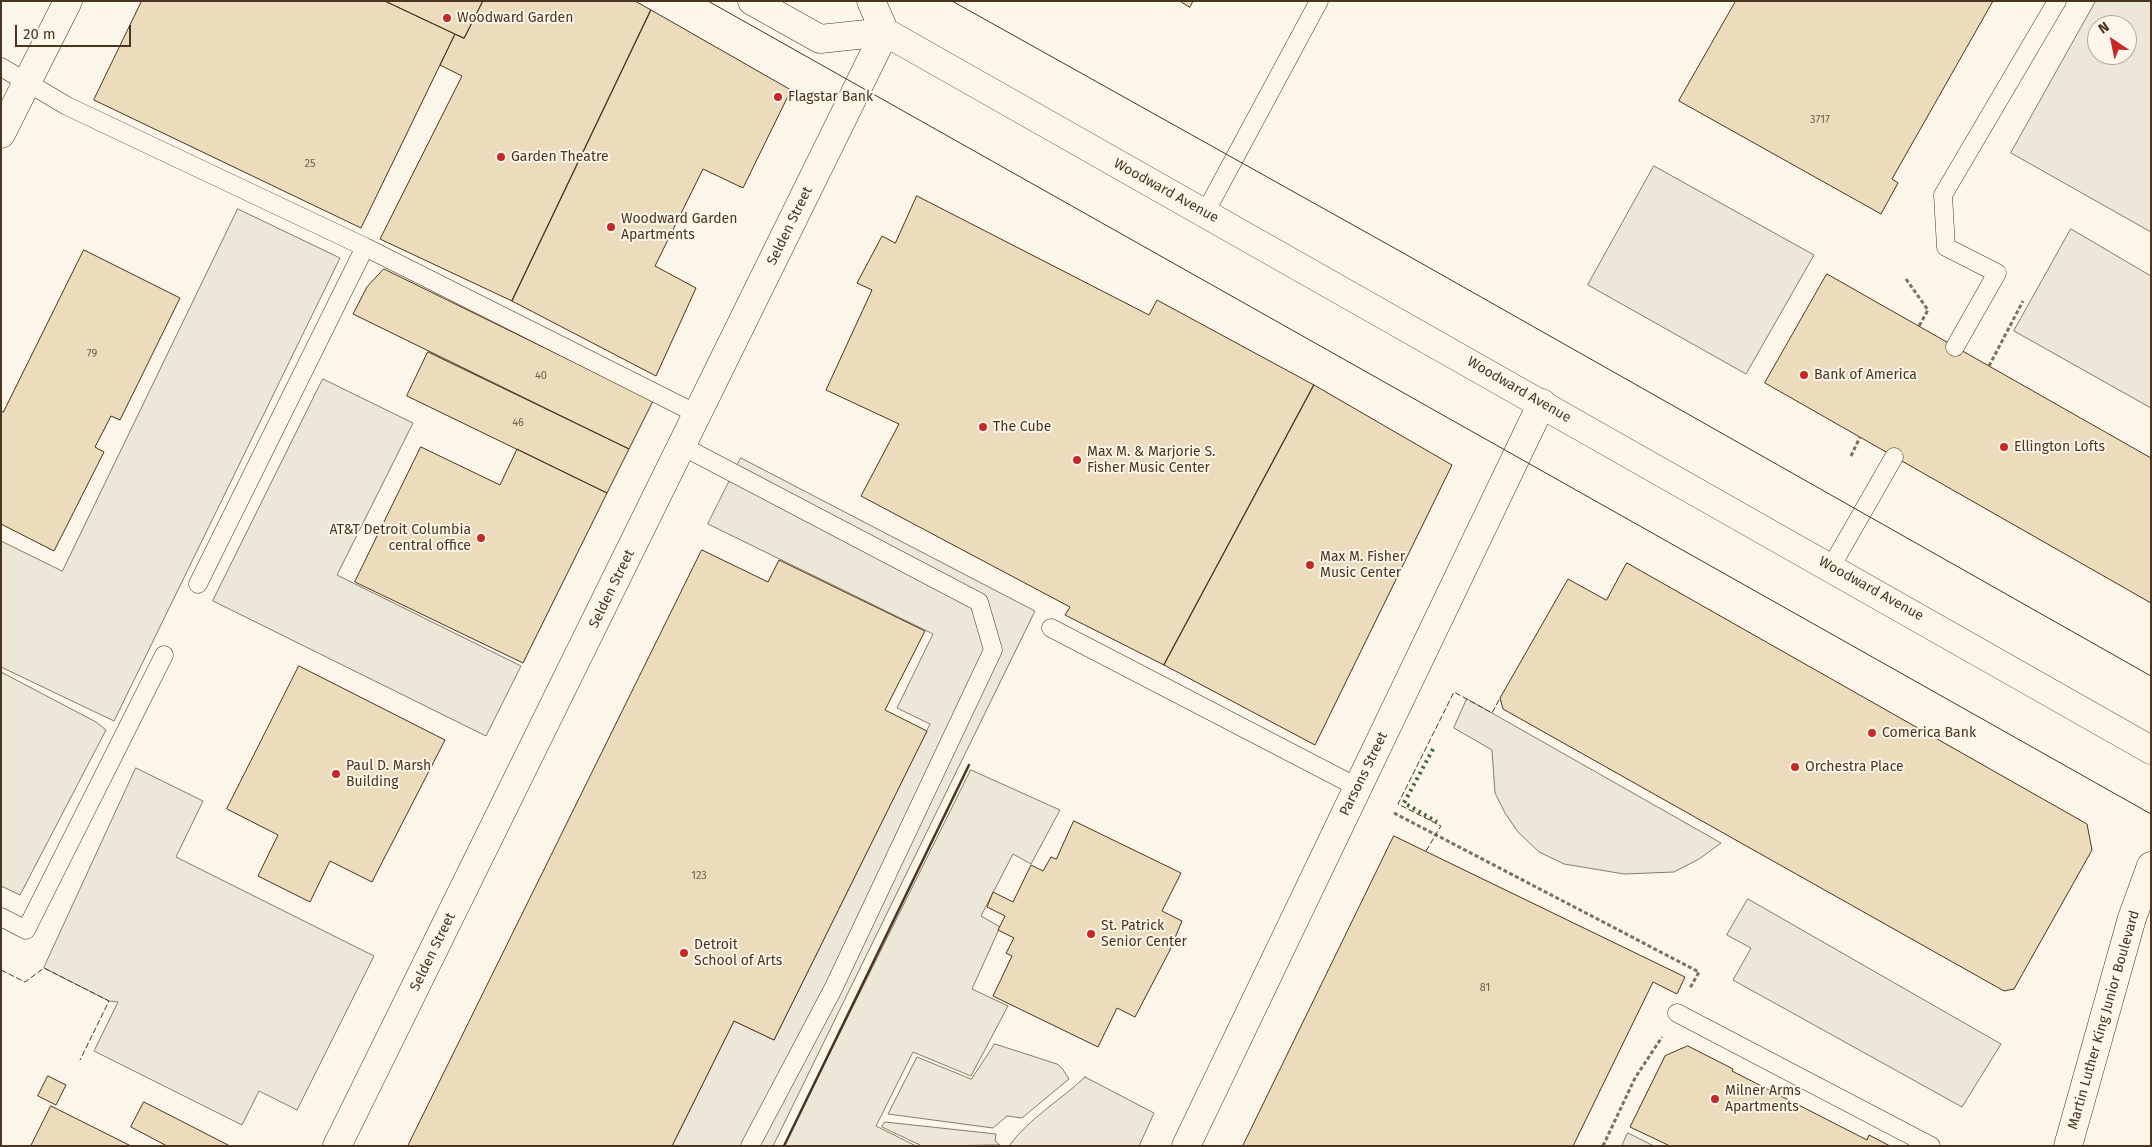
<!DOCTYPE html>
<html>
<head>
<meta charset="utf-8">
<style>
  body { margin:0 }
  #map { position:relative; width:2152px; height:1147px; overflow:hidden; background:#fbf6e9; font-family:"Fira Sans",sans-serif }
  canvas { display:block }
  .frame { position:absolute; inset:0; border:2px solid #4a3520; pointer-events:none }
  .north { position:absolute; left:2087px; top:15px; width:50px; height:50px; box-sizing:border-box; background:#fbf6e9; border:1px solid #b4a999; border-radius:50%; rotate:326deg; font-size:14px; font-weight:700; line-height:20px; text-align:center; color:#4a3520 }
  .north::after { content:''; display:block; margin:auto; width:18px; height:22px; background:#c62828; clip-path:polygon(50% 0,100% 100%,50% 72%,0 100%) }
  .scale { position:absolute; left:15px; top:25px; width:116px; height:22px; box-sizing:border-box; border:2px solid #4a3520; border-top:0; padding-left:6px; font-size:15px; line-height:18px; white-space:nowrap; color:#4a3520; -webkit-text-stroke:4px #fbf6e9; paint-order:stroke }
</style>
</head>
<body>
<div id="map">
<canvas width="2152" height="1147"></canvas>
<div class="frame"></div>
<div class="north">N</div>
<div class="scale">20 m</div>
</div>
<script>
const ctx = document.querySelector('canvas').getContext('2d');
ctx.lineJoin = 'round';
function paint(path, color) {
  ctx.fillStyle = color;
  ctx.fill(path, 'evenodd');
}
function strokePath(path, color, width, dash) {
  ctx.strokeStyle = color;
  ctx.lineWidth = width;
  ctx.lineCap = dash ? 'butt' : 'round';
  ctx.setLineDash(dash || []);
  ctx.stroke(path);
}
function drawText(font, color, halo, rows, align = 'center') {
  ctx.font = font + ' "Fira Sans",sans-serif';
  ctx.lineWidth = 4;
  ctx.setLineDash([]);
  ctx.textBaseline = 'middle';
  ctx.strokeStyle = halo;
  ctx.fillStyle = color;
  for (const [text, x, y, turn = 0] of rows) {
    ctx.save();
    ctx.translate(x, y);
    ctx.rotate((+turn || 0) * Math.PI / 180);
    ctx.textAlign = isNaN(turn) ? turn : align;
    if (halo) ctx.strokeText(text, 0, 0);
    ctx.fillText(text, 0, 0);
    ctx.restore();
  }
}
const green = new Path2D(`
  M1,672L96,722L106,730L20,895L1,886Z
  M1467,699L1492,713L1721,843L1699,859L1674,872L1624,874L1564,864L1539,852L1518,832L1505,813L1495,793L1492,750L1454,728Z
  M995,1044L1057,1064L1062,1068L1069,1079L1022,1118L1007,1116L993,1128L888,1114L917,1057L971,1079Z
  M1085,1077L1154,1113L1139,1146H1009C1028,1119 1061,1100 1085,1077Z
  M885,1122L996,1134L995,1141L1000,1145L922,1146L882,1127Z`);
const parking = new Path2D(`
  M2096,1H2151V232L2011,153ZM2097,25H2127V55H2097Z
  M1654,166L1814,255L1746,374L1588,285Z
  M238,209L340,258L114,721L1,667V541L62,571Z
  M2071,229L2151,276V408L2014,331Z
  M323,379L413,423L337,575L521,666L486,736L213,601Z
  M741,458L1035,611L773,1146H672L734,1021L774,1040L930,724L897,708L933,634L708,524Z
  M136,768L203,801L176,857L374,956L297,1110L259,1091L242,1125L94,1051L118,1002L109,1001L44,968Z
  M971,770L1060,810L1031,864L1013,854L981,916L1000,927L972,989L1008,1006L971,1076L913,1052L876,1126L916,1146H784Z
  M1748,899L2001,1044L1962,1107L1733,980L1751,948L1727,935Z
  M1628,1133L1654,1146H1622Z`);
const building = new Path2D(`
  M142,1H385L455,34L361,228L94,100Z
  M385,1H483L464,38Z
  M483,1H635L651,10L512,301L380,239L462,76L440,65L455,34L464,38Z
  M1180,1H1193L1190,7Z
  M1736,1H1993L1892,179L1898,183L1881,214L1679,101Z
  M651,10L791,90L743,188L703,169L655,266L696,288L656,376L512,301Z
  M917,196L1149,315L1157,300L1314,385L1164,665L1065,615L1070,607L861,496L899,424L826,390L872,290L857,283L882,236L895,243Z
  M84,250L180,298L120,420L111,416L95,447L104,452L54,551L1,524V411L3,412Z
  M384,269L653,401L629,449L353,314L367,287Z
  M1827,274L2151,458V603L1765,383Z
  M428,352L629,449L607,493L407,396Z
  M1314,385L1452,465L1315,745L1164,665Z
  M421,447L500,485L517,449L607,493L523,663L355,582Z
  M702,550L768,582L779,560L925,631L885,710L927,731L774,1040L734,1021L672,1146H408Z
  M1627,563L2087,824L2092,850L2014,989L2004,991L1503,709L1500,698L1568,579L1606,600Z
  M299,666L445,740L372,882L330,861L310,902L258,876L278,835L227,809Z
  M1074,821L1181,873L1162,911L1182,921L1170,950L1135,1017L1117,1008L1098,1047L993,996L1012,956L1006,953L1014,938L998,930L1005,916L987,907L993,892L1013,902L1031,865L1043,871L1051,857L1056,859Z
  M1394,836L1685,977L1677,994L1653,982L1573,1146H1243Z
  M1688,1046L1733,1069L1732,1071L1867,1140L1869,1135L1890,1146H1670L1630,1127L1665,1056Z
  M48,1076L66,1085L56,1105L38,1096Z
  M144,1102L230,1146H167L131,1127Z
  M51,1106L131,1146H31Z`);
const path = new Path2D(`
  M1906,279L1928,310L1919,326
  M1989,366L2023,301
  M1851,456L1860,437
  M1394,813L1699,972L1690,988
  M1603,1146L1635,1078L1662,1037`);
const lane = new Path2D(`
  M1,67L67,106L365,247L697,414
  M1205,213L1319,1
  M1955,347L1997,273L1946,247L1943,195L2057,1
  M682,446L979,602L993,650L833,989L750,1146
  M1831,567L1894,457
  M198,584L365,247
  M1051,628L1357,787
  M1,917L26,930L164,655
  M1677,1013L1931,1146`);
const street = new Path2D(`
  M1,134L68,1
  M337,1146L885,32
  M1186,1146L1542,403`);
const secondary = new Path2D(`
  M2068,1146L2132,918L2151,866`);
const primary = new Path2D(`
  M752,1L820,39L885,32L2151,750
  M871,1L885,32`);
const tram = new Path2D(`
  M708,1L2151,814
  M952,1L1405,254L2151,676`);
const hedge = new Path2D(`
  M1433,749L1404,803L1437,822`);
const fence = new Path2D(`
  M1426,851L1441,826L1398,804L1454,692L1492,713L1500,698
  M1,970L25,982L44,968L109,1001L80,1060`);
const wall = new Path2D(`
  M784,1146L969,765`);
const markers = [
  [447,18,5,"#c62828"],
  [778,97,5,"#c62828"],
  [501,157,5,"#c62828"],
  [611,227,5,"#c62828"],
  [1804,375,5,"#c62828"],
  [983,427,5,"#c62828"],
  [2004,447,5,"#c62828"],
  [1077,460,5,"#c62828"],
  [481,538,5,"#c62828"],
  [1310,565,5,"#c62828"],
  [1872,733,5,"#c62828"],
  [1795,767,5,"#c62828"],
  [336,774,5,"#c62828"],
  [1091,934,5,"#c62828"],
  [684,953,5,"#c62828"],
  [1715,1099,5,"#c62828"]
];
const numberNames = [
  ["3717",1820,120],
  ["25",310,164],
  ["79",92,354],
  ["40",541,376],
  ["46",518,423],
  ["123",699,876],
  ["81",1485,988]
];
const poiNames = [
  ["Woodward Garden",457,18],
  ["Flagstar Bank",788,97],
  ["Garden Theatre",511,157],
  ["Woodward Garden",621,219],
  ["Apartments",621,235],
  ["Bank of America",1814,375],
  ["The Cube",993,427],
  ["Ellington Lofts",2014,447],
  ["Max M. & Marjorie S.",1087,452],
  ["Fisher Music Center",1087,468],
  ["AT&T Detroit Columbia",471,530,"right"],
  ["central office",471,546,"right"],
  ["Max M. Fisher",1320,557],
  ["Music Center",1320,573],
  ["Comerica Bank",1882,733],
  ["Paul D. Marsh",346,766],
  ["Building",346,782],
  ["Orchestra Place",1805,767],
  ["St. Patrick",1101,926],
  ["Senior Center",1101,942],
  ["Detroit",694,945],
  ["School of Arts",694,961],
  ["Milner Arms",1725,1091],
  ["Apartments",1725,1107]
];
const streetNames = [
  ["Woodward Avenue",1166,191,29],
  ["Selden Street",790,226,-64],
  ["Woodward Avenue",1519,390,30],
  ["Selden Street",612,589,-64],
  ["Woodward Avenue",1871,589,29],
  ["Parsons Street",1364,774,-64],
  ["Selden Street",433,952,-64],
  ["Martin Luther King Junior Boulevard",2104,1020,-74]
];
paint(green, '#ede6d9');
strokePath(green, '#887966', 1);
paint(parking, '#ede7d9');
strokePath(parking, '#887966', 1);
paint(building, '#ecdcbc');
strokePath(building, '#4a3520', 1);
strokePath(lane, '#4a3520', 19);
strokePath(street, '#4a3520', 29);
strokePath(secondary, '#4a3520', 29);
strokePath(primary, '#4a3520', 29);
strokePath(path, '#7f6f5c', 3, [4, 2.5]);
strokePath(lane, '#fbf6e9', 18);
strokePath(street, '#fbf6e9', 28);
strokePath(secondary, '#fbf6e9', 28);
strokePath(primary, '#fbf6e9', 28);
strokePath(tram, '#4a3520', 1);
strokePath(hedge, '#436837', 4, [2.5, 4]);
strokePath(fence, '#4a3520', 1, [6, 2.5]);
strokePath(wall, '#4a3520', 2.5);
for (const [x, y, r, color] of markers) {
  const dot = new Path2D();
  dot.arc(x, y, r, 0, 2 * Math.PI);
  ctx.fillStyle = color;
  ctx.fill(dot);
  strokePath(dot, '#fbf6e9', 2);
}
drawText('11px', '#725f47', null, numberNames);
drawText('14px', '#4a3520', '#fbf6e9', poiNames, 'left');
drawText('14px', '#4a3520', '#fbf6e9', streetNames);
</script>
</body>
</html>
